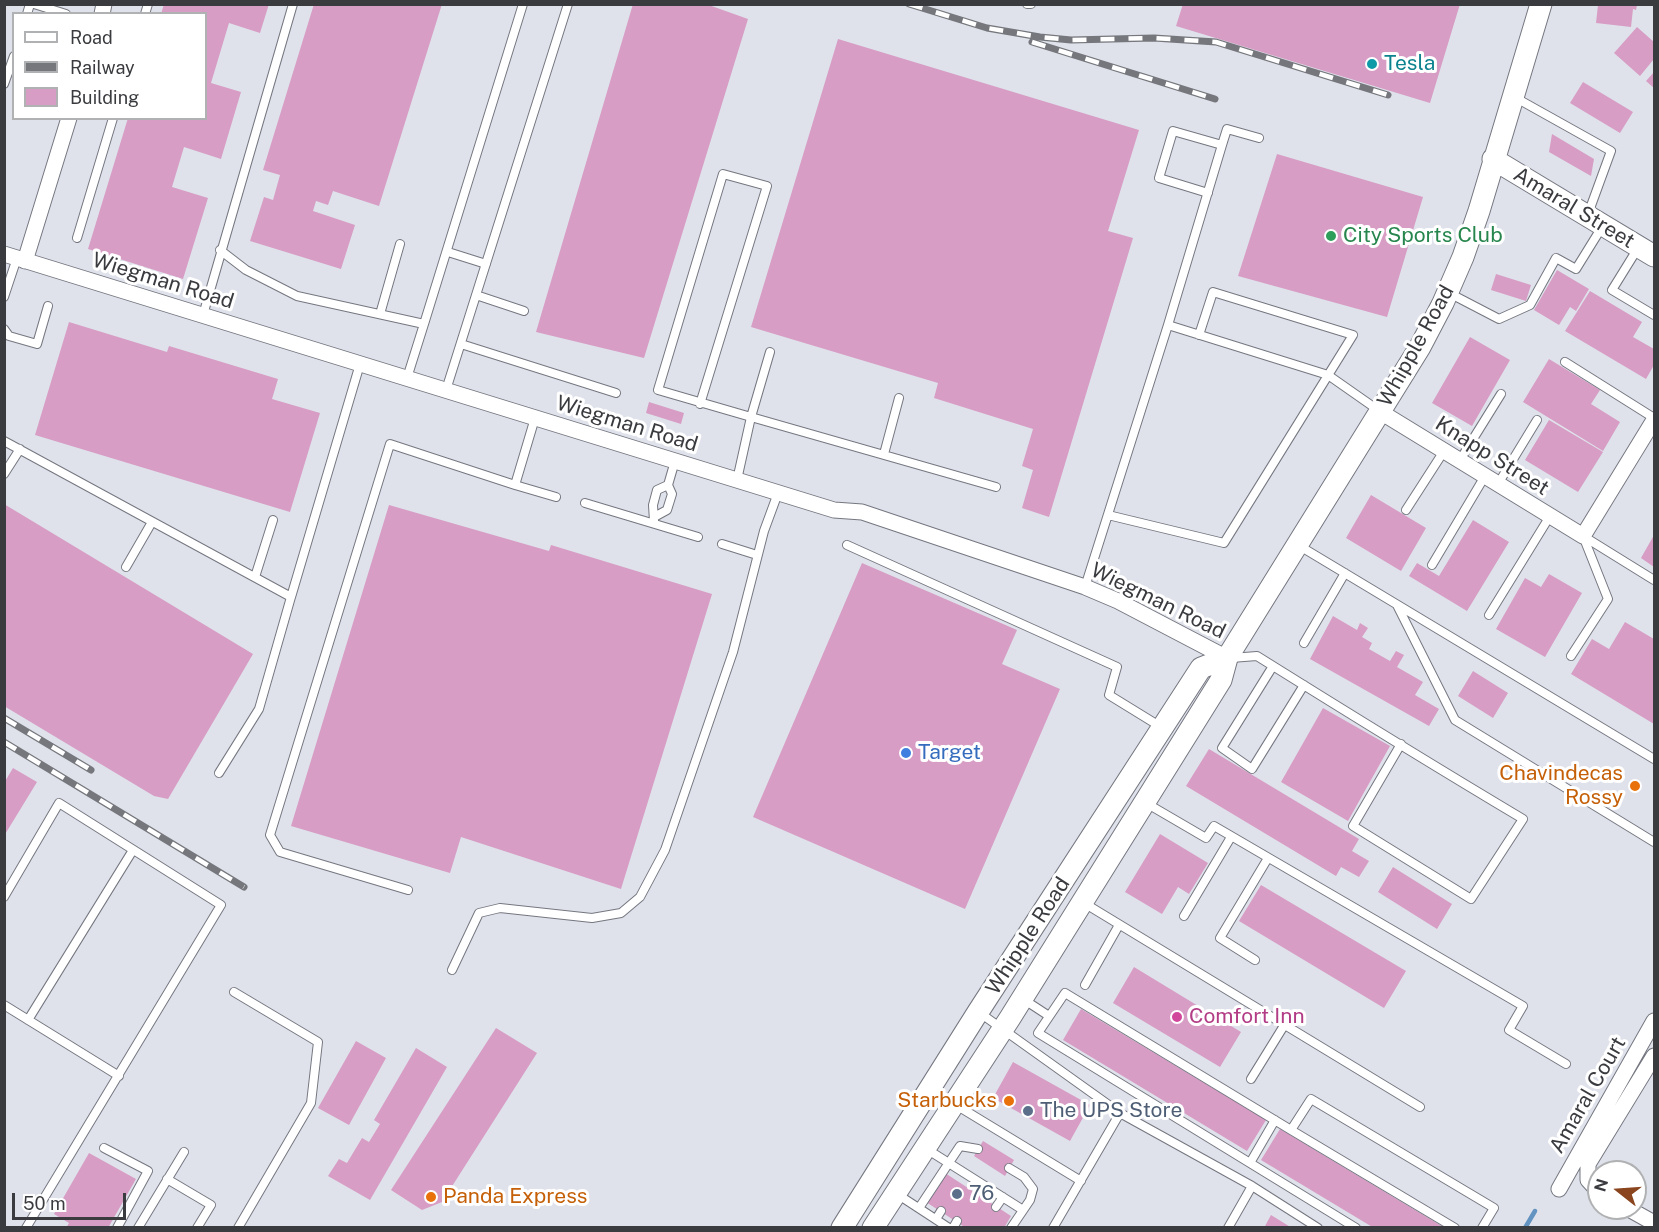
<!DOCTYPE html>
<html>
<head>
<meta charset="utf-8">
<style>
  body { margin:0 }
  #map { position:relative; width:1659px; height:1232px; overflow:hidden; background:#dfe2eb; font-family:"Public Sans",sans-serif }
  canvas { display:block }
  .frame { position:absolute; inset:0; border:6px solid #3a3b3f; pointer-events:none }
  .legend { position:absolute; left:12px; top:12px; width:195px; height:108px; box-sizing:border-box; background:#fff; border:2px solid #b0b1b2; margin:0; padding:8px 10px; list-style:none; font-size:18px; color:#3a3b3f }
  .legend li { display:flex; align-items:center; gap:12px; height:30px }
  .legend b { width:30px; border:2px solid #b0b1b2 }
  .north { position:absolute; left:1587px; top:1160px; width:60px; height:60px; box-sizing:border-box; background:#fff; border:2px solid #b0b1b2; border-radius:50%; rotate:287deg; font-size:16px; font-weight:700; line-height:24px; text-align:center; color:#3a3b3f }
  .north::after { content:''; display:block; margin:auto; width:21px; height:27px; background:#8a441e; clip-path:polygon(50% 0,100% 100%,50% 72%,0 100%) }
  .scale { position:absolute; left:12px; top:1193px; width:114px; height:27px; box-sizing:border-box; border:3px solid #3a3b3f; border-top:0; padding-left:8px; font-size:18px; line-height:21px; white-space:nowrap; color:#3a3b3f; -webkit-text-stroke:4px #fff; paint-order:stroke }
</style>
</head>
<body>
<div id="map">
<canvas width="1659" height="1232"></canvas>
<div class="frame"></div>
<ul class="legend">
<li><b style="height:8px;background:#fff"></b>Road</li>
<li><b style="height:8px;background:#75777c"></b>Railway</li>
<li><b style="height:16px;background:#d79dc5"></b>Building</li>
</ul>
<div class="north">N</div>
<div class="scale">50 m</div>
</div>
<script>
const ctx = document.querySelector('canvas').getContext('2d');
ctx.lineJoin = 'round';
function strokePath(path, color, width, dash) {
  ctx.strokeStyle = color;
  ctx.lineWidth = width;
  ctx.lineCap = dash ? 'butt' : 'round';
  ctx.setLineDash(dash || []);
  ctx.stroke(path);
}
function paint(path, color) {
  ctx.fillStyle = color;
  ctx.fill(path, 'evenodd');
}
function drawText(font, color, halo, rows, align = 'center') {
  ctx.font = font + ' "Public Sans",sans-serif';
  ctx.lineWidth = 6;
  ctx.setLineDash([]);
  ctx.textBaseline = 'middle';
  ctx.strokeStyle = halo;
  ctx.fillStyle = color;
  for (const [text, x, y, turn = 0] of rows) {
    ctx.save();
    ctx.translate(x, y);
    ctx.rotate((+turn || 0) * Math.PI / 180);
    ctx.textAlign = isNaN(turn) ? turn : align;
    if (halo) ctx.strokeText(text, 0, 0);
    ctx.fillText(text, 0, 0);
    ctx.restore();
  }
}
const stream = new Path2D(`
  M1525,1228L1535,1211`);
const building = new Path2D(`
  M164,4H269L260,33L229,23L211,83L241,92L221,159L184,147L172,187L208,198L183,279L88,249L128,118H206V14H161Z
  M314,4H442L379,206L333,191L328,205L316,201L313,211L355,225L341,269L250,241L264,197L273,200L280,175L263,170Z
  M633,4H706L748,19L644,358L536,332Z
  M1183,4H1460L1430,103L1176,26Z
  M1598,5H1637L1636,10L1633,9L1631,27L1596,23Z
  M1637,27L1654,42V59L1640,76L1614,53Z
  M838,39L1139,130L1108,231L1133,238L1049,517L1022,508L1033,470L1022,466L1033,429L934,398L938,383L751,327Z
  M1654,72V88L1646,81Z
  M1583,82L1633,112L1620,133L1570,103Z
  M1552,134L1594,159L1591,176L1549,152Z
  M1277,154L1423,197L1387,317L1238,276Z
  M1557,270L1589,289L1576,311L1570,307L1559,325L1534,310Z
  M1496,274L1531,285L1526,301L1491,290Z
  M1590,291L1642,322L1633,337L1654,349V365L1646,379L1565,331Z
  M69,322L167,352L169,346L278,379L272,399L320,413L290,512L35,435Z
  M1470,337L1510,360L1472,426L1432,403Z
  M1549,359L1600,390L1591,404L1620,422L1603,451L1523,402Z
  M649,402L684,413L681,424L646,413Z
  M1549,420L1603,452L1578,492L1525,460Z
  M1371,495L1426,528L1401,571L1346,538Z
  M4,504L253,654L168,799L154,796L4,706Z
  M389,505L549,551L551,545L712,594L621,889L461,837L450,873L291,826Z
  M1473,520L1509,542L1467,611L1409,576L1417,563L1439,576Z
  M1654,535V567L1641,558Z
  M862,563L1017,630L1002,664L1060,689L965,909L753,817Z
  M1549,574L1582,593L1545,657L1496,629L1525,578L1541,587Z
  M1333,616L1357,630L1360,623L1368,628L1362,637L1372,643L1369,649L1390,661L1396,651L1404,655L1397,667L1423,682L1415,695L1439,709L1429,726L1310,659Z
  M1625,622L1654,639V724L1571,674L1592,639L1609,649Z
  M1473,671L1508,693L1493,718L1458,696Z
  M1323,708L1390,746L1348,821L1281,782Z
  M1209,749L1359,839L1352,851L1369,861L1359,877L1341,867L1336,876L1186,786Z
  M13,768L37,782L4,836V783Z
  M1160,834L1208,863L1189,894L1178,887L1162,914L1125,892Z
  M1393,867L1452,904L1437,929L1378,892Z
  M1261,885L1406,971L1384,1008L1239,921Z
  M1134,967L1241,1032L1220,1067L1113,1003Z
  M1081,1009L1266,1120L1247,1151L1063,1040Z
  M496,1028L537,1053L442,1202L422,1210L391,1190Z
  M356,1041L386,1058L349,1125L318,1108Z
  M416,1048L447,1067L370,1200L328,1176L339,1159L347,1163L362,1138L369,1142L380,1124L374,1120Z
  M1013,1062L1090,1105L1070,1141L993,1098Z
  M1280,1129L1445,1228H1374L1261,1160Z
  M983,1141L1014,1160L1005,1176L974,1156Z
  M89,1153L136,1179L108,1228H66L69,1223L54,1214Z
  M945,1173L1011,1216L1004,1228H966L926,1202Z
  M1271,1215L1292,1228H1264Z`);
const lane = new Path2D(`
  M34,4L66,14
  M1027,4H1031
  M27,14L30,4
  M145,14L148,4
  M4,84L14,56
  M1516,98L1611,151L1588,214
  M1222,145L1227,129L1259,138
  M1208,193L1159,178L1173,131L1222,145L1168,325L1328,375L1378,410
  M77,238L113,118
  M1638,248L1612,290L1654,315
  M220,250L246,270L297,296L424,324L407,378
  M448,252L486,264
  M1449,293L1499,319L1530,305L1556,258L1576,269L1602,227
  M476,295L524,311
  M4,297L17,258
  M380,314L400,244
  M203,315L293,4
  M424,324L523,4
  M4,329L9,336L37,344L48,306
  M461,344L616,393
  M1565,362L1654,418
  M446,390L568,4
  M700,404L767,186L723,174L658,390L751,417L770,352
  M4,441L291,597L259,709L219,773
  M884,454L899,398
  M1460,460L1501,394
  M4,474L20,449
  M737,480L751,417L996,487
  M1498,484L1537,420
  M515,485L556,497
  M585,503L698,537
  M1406,510L1444,451
  M1108,515L1224,543L1353,335L1213,292L1199,335
  M656,516L667,510L672,494L668,485L675,461
  M654,521L653,505L657,490L668,485
  M1583,536L1654,580
  M722,544L757,555
  M847,545L1117,667L1109,695L1161,727
  M1298,545L1654,759
  M1432,565L1485,476
  M126,567L152,522
  M255,577L273,520
  M1085,587L1168,325
  M291,597L360,364
  M1397,605L1455,720L1654,842
  M1489,615L1550,516
  M1304,643L1345,573
  M1571,656L1608,599L1583,536
  M1231,658L1257,656C1345,711 1434,766 1523,819L1471,899L1353,826L1401,744
  M1273,666L1222,748L1252,769L1304,685
  M1146,803L1206,838L1214,826L1523,1006L1509,1030L1566,1064
  M408,890L280,852L270,835L390,444L515,485L535,418
  M4,897L59,803L221,905L26,1228
  M1084,903L1420,1107
  M1184,916L1231,837
  M1255,960L1220,938L1268,858
  M452,970L479,913L500,908L592,918L621,913L640,897L665,850L733,652L764,531L778,493
  M1085,985L1119,925
  M234,992L318,1042L311,1103L238,1228
  M1023,999L1049,1016
  M4,1005L119,1076
  M980,1013L1120,1113L1252,1186L1318,1228
  M28,1020L133,850
  M1251,1079L1285,1024
  M956,1105L1081,1181
  M1291,1130L1455,1228
  M104,1148L148,1171L117,1228
  M925,1148L1023,1210
  M1250,1163L1275,1120
  M1009,1168L1024,1177L1033,1189L1030,1200L1011,1228
  M167,1179L211,1205L197,1228
  M897,1194L949,1228
  M996,1207L1003,1197
  M919,1208L960,1146L978,1149
  M936,1219L941,1211
  M138,1228L184,1152
  M953,1228L957,1221
  M1053,1228L1120,1113
  M1228,1228L1252,1186
  M1356,1228L1038,1033L1065,993L1291,1130L1311,1099L1494,1208L1482,1228`);
const street = new Path2D(`
  M102,14L104,4
  M4,254L834,510L862,512L1085,587L1118,601L1227,658
  M25,261L69,118
  M1379,411L1583,536L1654,420
  M1559,1189L1654,1021
  M1599,1192L1588,1180V1164L1654,1056
  M1627,1208L1654,1223`);
const secondary = new Path2D(`
  M1493,159L1654,256
  M842,1228L978,1012L1201,668L1227,658
  M873,1228L1010,1018L1221,680L1227,658L1420,347L1443,303L1463,257L1479,211L1541,4`);
const rail = new Path2D(`
  M909,4L987,28L1040,37L1071,40L1154,38L1216,42L1388,95
  M1032,42L1215,99
  M4,718L91,770
  M4,742L244,887`);
const markers = [
  [1372,64,6,"#0f9aa8"],
  [1331,236,6,"#2e9e5b"],
  [906,753,6,"#3f7fe0"],
  [1635,786,6,"#e8710a"],
  [1177,1017,6,"#d1479c"],
  [1009,1101,6,"#e8710a"],
  [1028,1111,6,"#5c6f8a"],
  [957,1194,6,"#5c6f8a"],
  [431,1197,6,"#e8710a"]
];
const cultureNames = [
  ["Tesla",1384,64]
];
const streetNames = [
  ["Amaral Street",1574,208,31],
  ["Wiegman Road",163,281,17],
  ["Whipple Road",1416,346,-61],
  ["Wiegman Road",627,424,17],
  ["Knapp Street",1492,456,32],
  ["Wiegman Road",1158,601,26],
  ["Whipple Road",1028,936,-57],
  ["Amaral Court",1588,1095,-60]
];
const leisureNames = [
  ["City Sports Club",1343,236]
];
const shopNames = [
  ["Target",918,753]
];
const foodNames = [
  ["Chavindecas",1623,774],
  ["Rossy",1623,798],
  ["Starbucks",997,1101],
  ["Panda Express",443,1197,"left"]
];
const hotelNames = [
  ["Comfort Inn",1189,1017]
];
const serviceNames = [
  ["The UPS Store",1040,1111],
  ["76",969,1194]
];
strokePath(stream, '#6293c1', 4.5);
paint(building, '#d79dc5');
strokePath(lane, '#757780', 10);
strokePath(street, '#757780', 17);
strokePath(secondary, '#757780', 23);
strokePath(lane, '#fff', 8);
strokePath(street, '#fff', 15);
strokePath(secondary, '#fff', 21);
strokePath(rail, '#75777c', 7);
strokePath(rail, '#fff', 4.5, [14]);
for (const [x, y, r, color] of markers) {
  const dot = new Path2D();
  dot.arc(x, y, r, 0, 2 * Math.PI);
  ctx.fillStyle = color;
  ctx.fill(dot);
  strokePath(dot, '#fff', 2);
}
drawText('21px', '#0d838f', '#fff', cultureNames, 'left');
drawText('21px', '#3a3b3f', '#fff', streetNames);
drawText('21px', '#27864d', '#fff', leisureNames, 'left');
drawText('21px', '#366cbe', '#fff', shopNames, 'left');
drawText('21px', '#c56008', '#fff', foodNames, 'right');
drawText('21px', '#b23c85', '#fff', hotelNames, 'left');
drawText('21px', '#4e5e75', '#fff', serviceNames, 'left');
</script>
</body>
</html>
